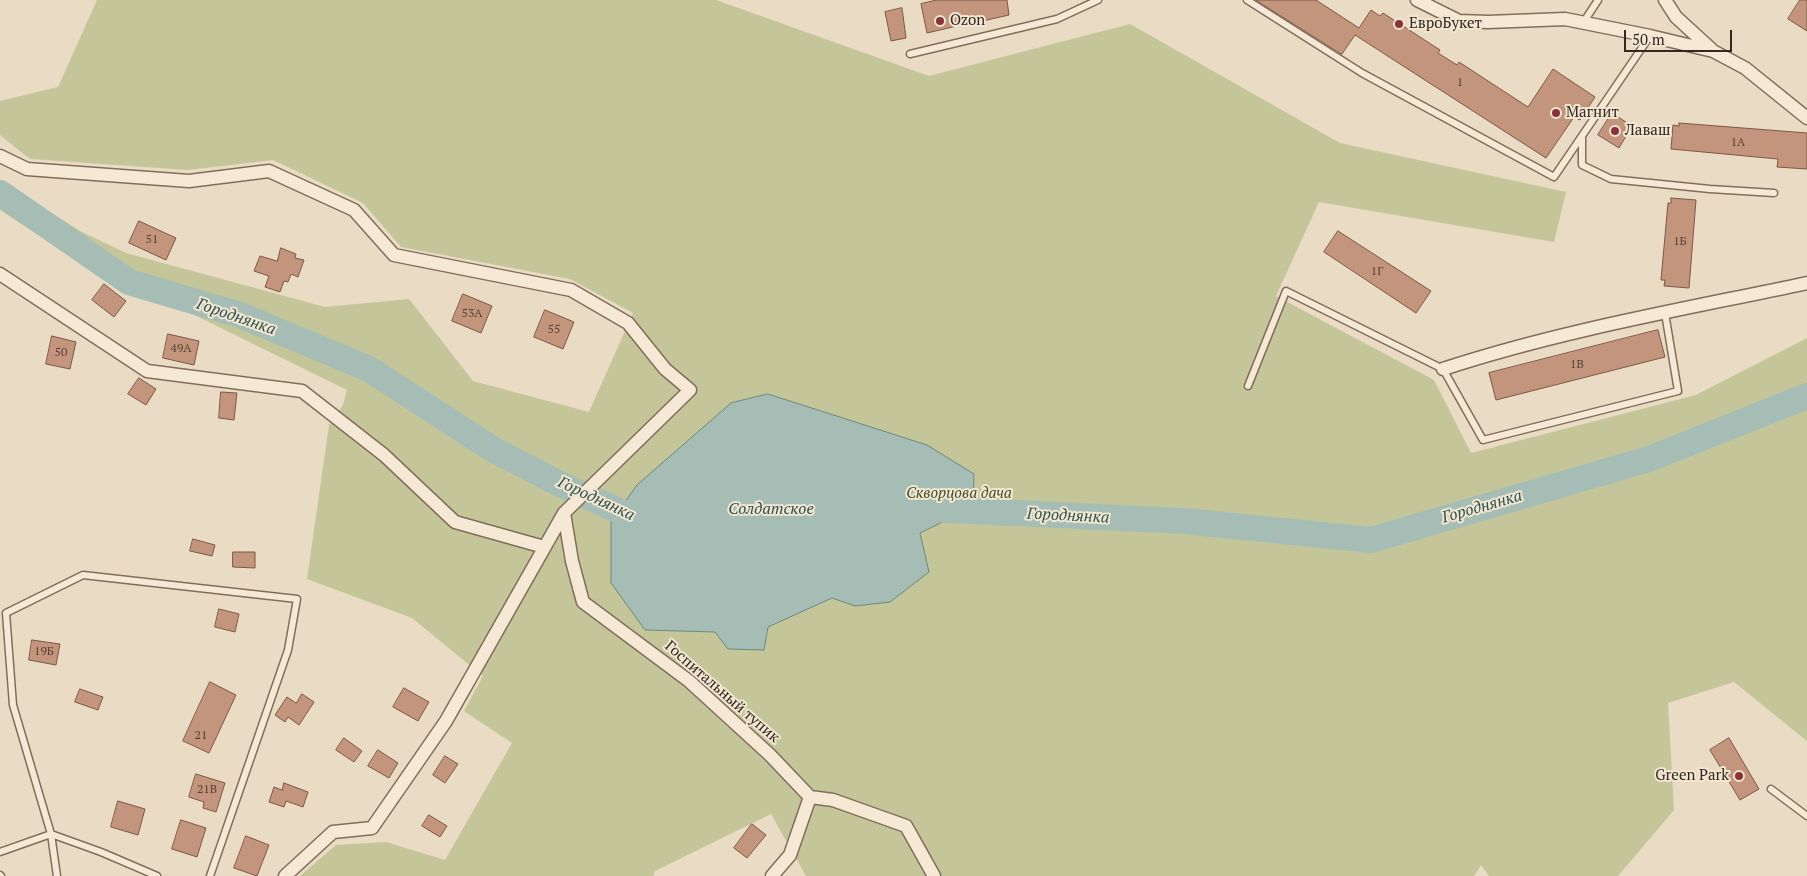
<!DOCTYPE html>
<html>
<head>
<meta charset="utf-8">
<style>
  body { margin:0 }
  #map { position:relative; width:1807px; height:876px; overflow:hidden; background:#e9dbc4; font-family:"PT Serif",serif }
  canvas { display:block }
  .scale { position:absolute; left:1624px; top:30px; width:108px; height:22px; box-sizing:border-box; border:2px solid #33271f; border-top:0; padding-left:6px; font-size:15px; line-height:18px; white-space:nowrap; color:#33271f; -webkit-text-stroke:4px #f1e6d2; paint-order:stroke }
</style>
</head>
<body>
<div id="map">
<canvas width="1807" height="876"></canvas>
<div class="scale">50 m</div>
</div>
<script>
const ctx = document.querySelector('canvas').getContext('2d');
ctx.lineJoin = 'round';
function paint(path, color) {
  ctx.fillStyle = color;
  ctx.fill(path, 'evenodd');
}
function strokePath(path, color, width, dash) {
  ctx.strokeStyle = color;
  ctx.lineWidth = width;
  ctx.lineCap = dash ? 'butt' : 'round';
  ctx.setLineDash(dash || []);
  ctx.stroke(path);
}
function drawText(font, color, halo, rows, align = 'center') {
  ctx.font = font + ' "PT Serif",serif';
  ctx.lineWidth = 4;
  ctx.setLineDash([]);
  ctx.textBaseline = 'middle';
  ctx.strokeStyle = halo;
  ctx.fillStyle = color;
  for (const [text, x, y, turn = 0] of rows) {
    ctx.save();
    ctx.translate(x, y);
    ctx.rotate((+turn || 0) * Math.PI / 180);
    ctx.textAlign = isNaN(turn) ? turn : align;
    if (halo) ctx.strokeText(text, 0, 0);
    ctx.fillText(text, 0, 0);
    ctx.restore();
  }
}
const green = new Path2D(`
  M97,0H716L929,76L1130,24L1340,143L1566,192L1554,242L1319,202L1276,296L1434,380L1471,453L1696,395L1807,338V741L1734,682L1668,703L1674,810L1618,876H1489L1481,865L1474,876H806L771,814L655,871L653,876H300L336,845L386,842L445,860L512,743L464,711L483,676L412,618L307,579L329,425L343,405L347,390L103,270L79,262L0,210V180L80,231L126,253L325,307L409,299L473,381L589,412L633,313L570,279L401,247L363,203L273,160L188,170L30,159L0,135V101L58,87Z`);
const water = new Path2D(`
  M768,394L927,445L974,474L973,507L920,533L929,572L890,602L855,606L832,598L768,627L764,650L728,649L715,632L645,630L611,583V521L637,485L731,403Z`);
const river = new Path2D(`
  M0,193L129,282L240,315L369,369L494,450L562,485L646,523L651,522
  M930,509L1184,521L1371,540L1649,459L1807,396`);
const building = new Path2D(`
  M937,0H1007L1009,15L978,22L977,17L956,21L957,26L927,33L921,4Z
  M1256,0H1316L1359,28L1371,10L1380,16L1383,13L1440,50L1438,53L1457,65L1459,62L1528,107L1553,69L1595,97L1580,120L1574,117L1546,158L1355,35L1342,54Z
  M1800,0H1807V31L1788,19Z
  M902,8L906,38L891,41L885,12Z
  M1612,113L1632,126L1619,148L1598,135Z
  M1679,123L1807,133V169L1777,167L1778,159L1671,149L1673,125L1679,126Z
  M1671,198L1696,200L1689,288L1664,286L1665,280H1661L1668,203H1671Z
  M139,221L176,238L166,260L129,243Z
  M1338,231L1431,291L1416,313L1324,252Z
  M281,248L296,254L295,258L304,260L298,277L291,274L288,282L284,281L280,292L265,287L269,276L254,271L260,256L277,261Z
  M104,284L126,301L114,317L92,300Z
  M463,294L492,306L481,333L452,321Z
  M545,310L574,322L563,349L534,337Z
  M1658,330L1665,357L1496,400L1489,373Z
  M168,334L199,341L194,365L163,358Z
  M52,336L76,342L70,369L46,364Z
  M139,378L156,389L146,405L128,394Z
  M221,392L237,393L234,420L219,418Z
  M193,539L215,545L212,556L190,551Z
  M233,552H255V568L233,567Z
  M219,609L239,614L235,632L215,627Z
  M32,640L60,644L56,665L29,660Z
  M210,682L236,695L209,753L183,741Z
  M404,688L429,702L418,721L393,707Z
  M80,689L103,697L98,710L75,702Z
  M302,694L314,702L299,725L288,717L285,722L275,715L287,697L296,703Z
  M344,738L362,751L354,762L336,750Z
  M1729,738L1759,789L1740,800L1710,750Z
  M378,750L398,763L389,778L368,766Z
  M445,756L458,764L445,783L433,775Z
  M196,774L225,783L216,812L203,808L204,802L189,797Z
  M284,783L308,792L303,807L286,801L284,807L269,802L274,787L282,790Z
  M118,801L145,809L138,835L111,827Z
  M429,815L447,826L440,837L422,826Z
  M181,820L206,828L197,857L172,849Z
  M752,824L766,835L747,858L734,848Z
  M246,836L269,845L257,876L234,868Z`);
const service = new Path2D(`
  M1247,0L1362,73L1554,177L1650,36
  M1583,23L1598,0
  M910,54L1057,19L1098,0
  M1582,137V165L1611,179L1710,189L1774,193
  M1248,386L1286,291L1443,369L1483,440L1678,391L1665,313
  M1771,789L1807,816
  M0,852L51,834L101,852L157,876
  M0,875L1,876
  M57,876L51,834L13,705L6,613L83,575L297,599L288,650L210,876`);
const minor = new Path2D(`
  M1417,0L1459,21L1488,22L1565,19L1650,36L1713,51L1745,68L1807,118
  M1665,0L1676,17L1711,49
  M0,156L27,169L189,181L269,171L354,210L394,255L571,290L628,323L665,369L690,390L564,513L446,721L372,828L333,832L285,876
  M0,274L147,371L302,391L384,455L455,522L544,547
  M1443,369C1562,330 1685,309 1807,283
  M564,513L572,561L583,602L689,681L770,755L810,797L790,855L772,876
  M810,797L833,800L906,826L934,876`);
const markers = [
  [940,21,5,"#8a3239"],
  [1399,24,5,"#8a3239"],
  [1556,113,5,"#8a3239"],
  [1615,131,5,"#8a3239"],
  [1739,776,5,"#8a3239"]
];
const numberNames = [
  ["1",1460,83],
  ["1А",1738,143],
  ["51",152,240],
  ["1Б",1680,242],
  ["1Г",1377,272],
  ["53А",472,314],
  ["55",554,330],
  ["49А",181,349],
  ["50",61,353],
  ["1В",1577,365],
  ["19Б",44,652],
  ["21",201,736],
  ["21В",207,790]
];
const poiNames = [
  ["Ozon",950,21],
  ["ЕвроБукет",1409,24],
  ["Магнит",1566,113],
  ["Лаваш",1625,131],
  ["Green Park",1729,776,"right"]
];
const parkNames = [
  ["Скворцова дача",959,494]
];
const streetNames = [
  ["Госпитальный тупик",722,692,41]
];
const waterNames = [
  ["Городнянка",236,317,19],
  ["Городнянка",596,499,25],
  ["Городнянка",1482,507,-16],
  ["Солдатское",771,509],
  ["Городнянка",1068,516,3]
];
paint(green, '#c4c699');
paint(water, '#a5bdb4');
strokePath(water, '#6d8980', 1);
strokePath(river, '#a5bdb4', 26);
paint(building, '#c3957d');
strokePath(building, '#7e5744', 1);
strokePath(service, '#826d5c', 9);
strokePath(minor, '#826d5c', 15);
strokePath(service, '#f5e9d6', 6);
strokePath(minor, '#f5e9d6', 12);
for (const [x, y, r, color] of markers) {
  const dot = new Path2D();
  dot.arc(x, y, r, 0, 2 * Math.PI);
  ctx.fillStyle = color;
  ctx.fill(dot);
  strokePath(dot, '#f1e6d2', 2);
}
drawText('12px', '#574236', null, numberNames);
drawText('15px', '#33271f', '#f1e6d2', poiNames, 'left');
drawText('italic 15px', '#474d27', '#f1e6d2', parkNames);
drawText('15px', '#33271f', '#f1e6d2', streetNames);
drawText('italic 16px', '#2f514d', '#f1e6d2', waterNames);
</script>
</body>
</html>
